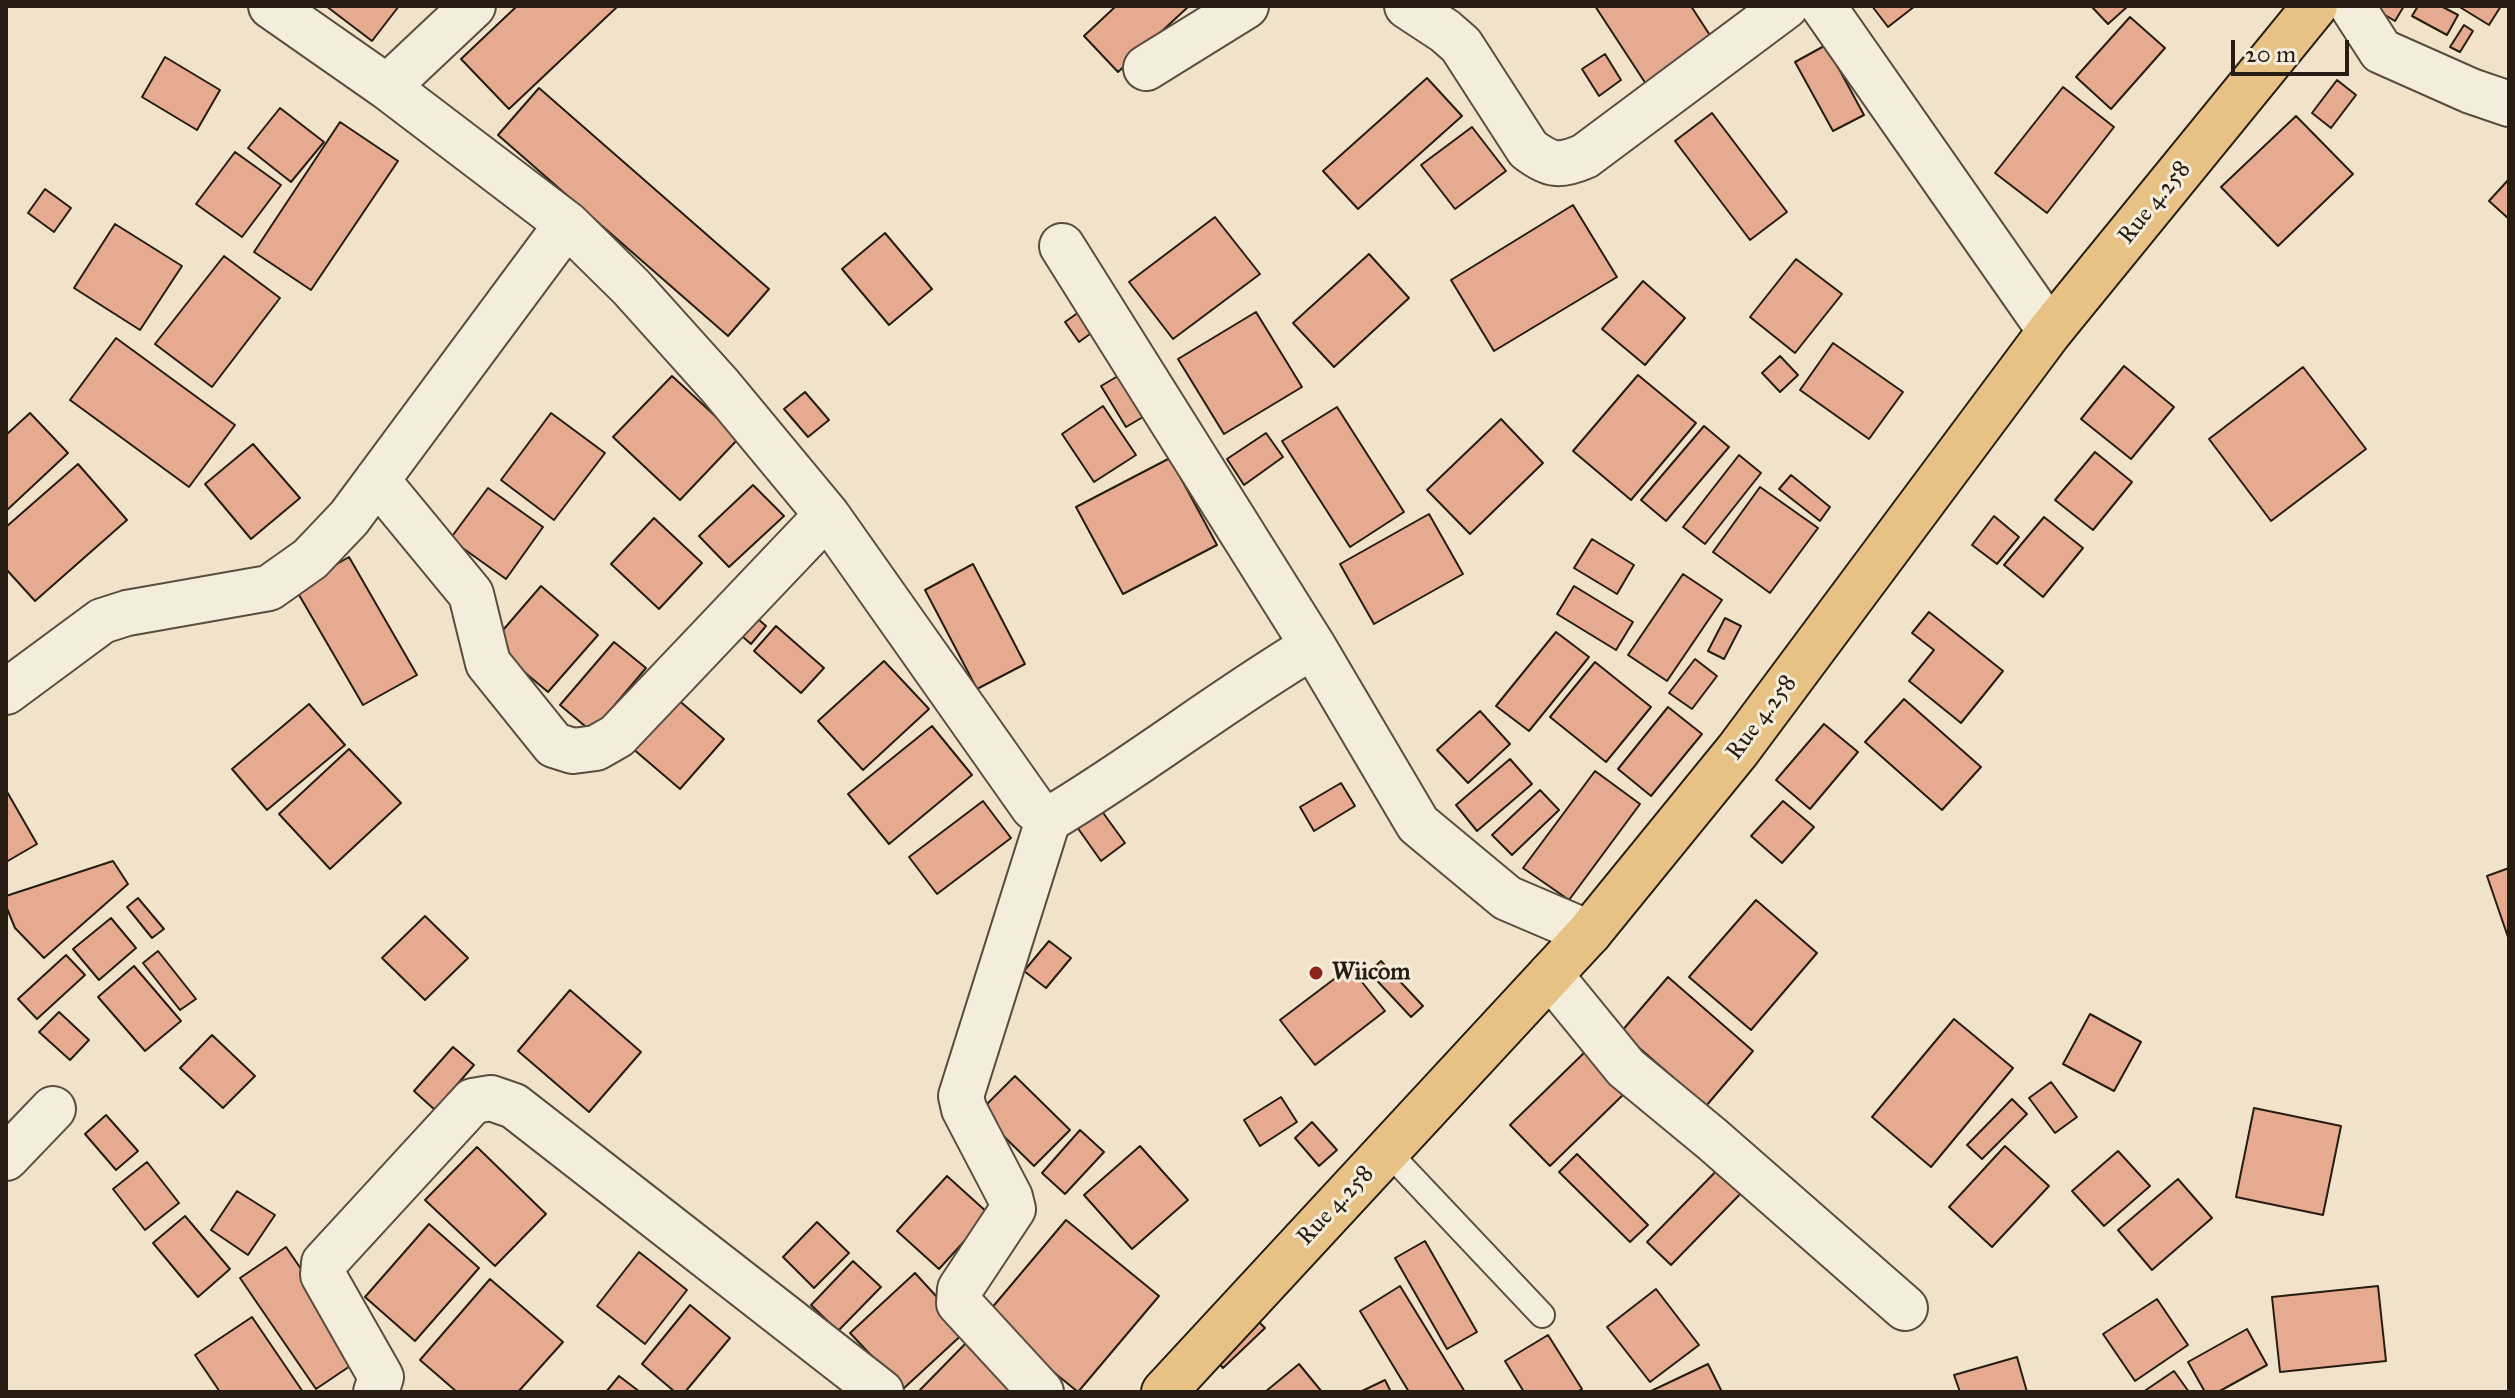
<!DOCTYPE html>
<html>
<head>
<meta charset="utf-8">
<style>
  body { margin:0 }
  #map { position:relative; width:2515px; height:1398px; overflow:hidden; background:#f0e3c9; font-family:"IM FELL Great Primer",serif }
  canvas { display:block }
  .frame { position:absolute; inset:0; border:8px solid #261c12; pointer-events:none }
  .scale { position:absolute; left:2231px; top:40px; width:118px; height:36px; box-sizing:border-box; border:4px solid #261c12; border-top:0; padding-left:10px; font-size:24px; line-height:28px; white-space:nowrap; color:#261c12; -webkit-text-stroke:6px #f5eddc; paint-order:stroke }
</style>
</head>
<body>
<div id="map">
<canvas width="2515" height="1398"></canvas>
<div class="frame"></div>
<div class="scale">20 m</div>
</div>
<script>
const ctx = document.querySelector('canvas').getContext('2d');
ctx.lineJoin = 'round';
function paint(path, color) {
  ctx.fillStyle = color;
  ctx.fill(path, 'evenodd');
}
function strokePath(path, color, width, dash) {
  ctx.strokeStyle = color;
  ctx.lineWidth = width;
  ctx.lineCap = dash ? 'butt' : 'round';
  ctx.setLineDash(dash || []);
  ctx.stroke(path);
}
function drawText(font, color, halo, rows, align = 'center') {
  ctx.font = font + ' "IM FELL Great Primer",serif';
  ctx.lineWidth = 6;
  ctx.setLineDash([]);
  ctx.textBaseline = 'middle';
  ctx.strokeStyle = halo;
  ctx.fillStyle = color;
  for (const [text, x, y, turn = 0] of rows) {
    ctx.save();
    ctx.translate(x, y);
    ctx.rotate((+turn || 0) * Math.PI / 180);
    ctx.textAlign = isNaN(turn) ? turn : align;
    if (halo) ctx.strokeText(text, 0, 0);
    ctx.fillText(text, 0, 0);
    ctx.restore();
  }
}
const building = new Path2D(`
  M326,6H399L372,41Z
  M517,6H618L509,109L461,59Z
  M1116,6H1189L1118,72L1084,36Z
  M1595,6H1691L1713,40L1646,84Z
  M1872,6H1915L1888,27Z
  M2091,6H2128L2108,24Z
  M2370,6H2404L2395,21Z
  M2418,6H2441L2458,15L2447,35L2412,16Z
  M2458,6H2501L2489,25Z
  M2130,17L2165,48L2111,109L2076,77Z
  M2464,25L2473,31L2460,52L2450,47Z
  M1826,45L1864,115L1833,131L1795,62Z
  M1605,54L1621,80L1599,96L1582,69Z
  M165,57L220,90L197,130L142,97Z
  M1427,78L1462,116L1358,209L1323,171Z
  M2337,80L2356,95L2331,128L2312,113Z
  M2063,87L2114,127L2047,213L1995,173Z
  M539,88L769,289L728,336L498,135Z
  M280,108L324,142L291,182L248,148Z
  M1712,113L1787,212L1750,240L1675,141Z
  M2296,116L2353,174L2278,246L2221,187Z
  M340,122L398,161L311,290L254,252Z
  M1472,127L1506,171L1455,209L1421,165Z
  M235,152L281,185L242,237L196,204Z
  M2509,179V219L2489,201Z
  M45,189L71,208L54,232L28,213Z
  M1573,205L1617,277L1494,351L1451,280Z
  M1215,217L1260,274L1173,339L1129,282Z
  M115,224L182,266L140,330L74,288Z
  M885,233L932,289L889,325L842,269Z
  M1369,254L1409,298L1334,367L1293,323Z
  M224,256L280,298L212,387L155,344Z
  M1796,259L1842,294L1795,353L1750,317Z
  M1643,281L1685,318L1645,365L1602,329Z
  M1079,312L1094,331L1079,342L1065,322Z
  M1256,312L1302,387L1224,434L1178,359Z
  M116,338L235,425L189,487L70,400Z
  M1833,343L1903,392L1869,439L1800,390Z
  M1780,356L1798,375L1780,392L1762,373Z
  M2124,366L2174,407L2131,459L2081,419Z
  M2303,367L2366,449L2271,521L2209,439Z
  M1123,373L1148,414L1126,427L1101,386Z
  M1638,375L1696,423L1631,500L1573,451Z
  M672,376L739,438L680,500L613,437Z
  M805,392L829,420L808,437L784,409Z
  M1103,406L1136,455L1094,482L1062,434Z
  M1337,407L1404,512L1350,547L1282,441Z
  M30,413L68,453L6,511V435Z
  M551,413L605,453L554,520L501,480Z
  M1501,419L1543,463L1470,534L1427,490Z
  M1704,426L1729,447L1666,521L1641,500Z
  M1266,433L1283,457L1244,485L1227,459Z
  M253,444L300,498L251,539L205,484Z
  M2095,452L2132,482L2093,530L2055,500Z
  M1739,455L1761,473L1705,544L1683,527Z
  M1170,458L1217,545L1123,594L1076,507Z
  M78,464L127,520L35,601L6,569V527Z
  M1791,475L1830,507L1820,521L1779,489Z
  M753,485L784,516L729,567L699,536Z
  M1760,487L1818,528L1770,593L1713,552Z
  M488,488L543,527L506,579L450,539Z
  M1429,514L1463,574L1374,624L1340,564Z
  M1994,516L2019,537L1997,564L1972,545Z
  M2044,517L2083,548L2043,597L2004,565Z
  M654,518L702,563L659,609L611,564Z
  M1592,539L1634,565L1617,594L1574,568Z
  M349,557L417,675L363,705L295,588Z
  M973,564L1025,664L977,689L925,590Z
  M1683,574L1722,600L1667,681L1628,655Z
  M541,586L598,635L548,692L491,644Z
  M1574,586L1633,622L1616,650L1557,614Z
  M750,612L766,626L751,644L735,630Z
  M1929,612L2003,671L1961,723L1909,681L1934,650L1912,633Z
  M1725,618L1741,626L1724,659L1708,651Z
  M776,626L824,668L801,693L754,651Z
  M1556,632L1589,657L1529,731L1496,706Z
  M614,642L646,668L592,732L560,705Z
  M1695,659L1717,676L1692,709L1669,693Z
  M884,661L929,709L863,770L818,721Z
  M1595,662L1651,707L1606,762L1550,717Z
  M669,692L724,739L680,789L625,742Z
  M1904,699L1981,767L1942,810L1865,742Z
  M309,704L345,745L267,810L232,769Z
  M1668,707L1702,734L1651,796L1618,769Z
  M1480,711L1510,744L1468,783L1437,750Z
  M1824,724L1858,752L1810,809L1776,780Z
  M932,726L972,775L889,844L848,794Z
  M349,749L401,803L330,869L279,814Z
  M1510,759L1532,784L1477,831L1456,805Z
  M1595,771L1640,804L1569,900L1523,868Z
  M1341,783L1355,806L1314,831L1300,807Z
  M6,790L37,844L6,862Z
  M1540,790L1559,810L1512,855L1492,835Z
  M983,801L1011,838L937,894L909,857Z
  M1783,801L1814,827L1782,863L1751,836Z
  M1101,810L1125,843L1101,861L1077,827Z
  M113,861L128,884L44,958L15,928L6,906V896Z
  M2509,868V940L2487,876Z
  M138,898L164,929L152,938L127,907Z
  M1756,900L1817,953L1751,1030L1689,977Z
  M425,916L468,958L425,1000L382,958Z
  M111,918L136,948L99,980L73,949Z
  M1049,941L1071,958L1046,988L1024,971Z
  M158,951L196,999L180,1010L143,963Z
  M66,955L85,975L37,1019L18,999Z
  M1381,961L1423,1006L1411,1017L1369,972Z
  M134,966L181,1021L145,1051L98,997Z
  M1350,967L1385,1011L1315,1065L1280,1020Z
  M1668,977L1753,1051L1706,1106L1621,1032Z
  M570,990L641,1052L589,1112L518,1051Z
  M59,1012L89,1040L70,1060L39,1032Z
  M2090,1014L2141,1042L2114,1091L2063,1064Z
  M1954,1019L2013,1068L1931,1167L1872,1117Z
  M212,1035L255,1076L223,1108L180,1068Z
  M453,1047L474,1065L435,1110L414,1091Z
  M1588,1049L1628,1090L1550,1166L1510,1125Z
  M1015,1076L1070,1130L1034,1166L979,1112Z
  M2051,1082L2077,1117L2055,1133L2029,1098Z
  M1281,1097L1297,1122L1260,1146L1244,1120Z
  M2012,1099L2027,1114L1982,1159L1967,1145Z
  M2254,1108L2341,1126L2323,1215L2236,1197Z
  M106,1115L138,1151L116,1170L85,1134Z
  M1312,1122L1337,1150L1319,1166L1295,1138Z
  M1080,1130L1104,1152L1065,1194L1042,1173Z
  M1140,1146L1188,1200L1132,1249L1084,1195Z
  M2005,1146L2049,1186L1992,1247L1949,1207Z
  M477,1147L546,1214L495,1266L425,1200Z
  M2118,1151L2150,1186L2104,1226L2072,1191Z
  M1577,1154L1648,1225L1630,1242L1559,1172Z
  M1726,1161L1750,1184L1671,1265L1647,1242Z
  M147,1162L179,1203L145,1230L113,1189Z
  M947,1176L989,1214L939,1269L897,1231Z
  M2178,1179L2212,1218L2152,1270L2118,1230Z
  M237,1191L275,1215L248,1255L211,1230Z
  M185,1216L230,1269L198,1297L153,1243Z
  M1066,1220L1159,1296L1078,1392L985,1316Z
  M817,1222L849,1253L814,1288L783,1257Z
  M429,1224L479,1268L415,1341L365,1297Z
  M1425,1241L1477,1332L1447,1349L1395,1258Z
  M286,1247L362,1358L316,1389L240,1278Z
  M639,1252L687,1290L645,1344L597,1306Z
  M853,1261L881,1287L838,1331L811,1305Z
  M915,1273L967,1330L903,1389L850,1333Z
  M490,1279L563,1342L518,1392H457L420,1360Z
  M1400,1286L1465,1392H1409L1360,1311Z
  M2378,1286L2386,1361L2280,1372L2272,1297Z
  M1656,1289L1699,1345L1650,1382L1607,1327Z
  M2157,1299L2188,1345L2135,1381L2103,1334Z
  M690,1305L730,1338L685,1392H675L642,1364Z
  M252,1317L303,1392H220L195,1355Z
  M1256,1319L1265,1328L1223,1368L1215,1359Z
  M2247,1329L2267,1365L2218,1392H2205L2188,1362Z
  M1548,1335L1582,1389L1577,1392H1524L1505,1361Z
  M966,1343L1015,1392H918Z
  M2017,1357L2027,1392H1960L1954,1375Z
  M1299,1364L1322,1392H1265Z
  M1708,1364L1722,1392H1649Z
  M2174,1371L2189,1392H2143Z
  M619,1376L640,1392H606Z
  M1385,1380L1391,1392H1360Z`);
const service = new Path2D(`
  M1387,1151L1542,1315`);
const minor = new Path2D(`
  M271,6L387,87L567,224L631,287L720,386L827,515L1033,807L1048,820C1139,766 1222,700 1313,646
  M1407,6L1445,31L1461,45L1528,149C1550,166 1560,167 1585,156L1786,6
  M1823,6L2050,331
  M2352,6L2381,51L2471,91L2509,104
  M1146,68L1246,6
  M387,87L473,6
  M1062,246L1313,646L1418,824L1507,898L1589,933
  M377,480L471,594L488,663L554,745L573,751L596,748L617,736L827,515
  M6,692L102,621L127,613L269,588L310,559L349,518L567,224
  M1550,975L1626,1068L1712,1139L1905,1308
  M6,1158L53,1109
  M376,1392L381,1377L323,1275L324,1263L473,1101L491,1098L514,1106L881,1392
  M1041,1392L959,1303L960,1289L1013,1209L1010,1197L964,1109L961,1096L1048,820`);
const trunk = new Path2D(`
  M1164,1392L1589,933L1738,750L2050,331L2315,6`);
const markers = [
  [1316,973,8,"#8f2418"]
];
const streetNames = [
  ["Rue 4.258",2155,203,-51],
  ["Rue 4.258",1762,718,-53],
  ["Rue 4.258",1336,1206,-47]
];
const poiNames = [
  ["Wiicom",1332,973]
];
paint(building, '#e5aa8f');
strokePath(building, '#261c12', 2);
strokePath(service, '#584e40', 28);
strokePath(minor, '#584e40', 48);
strokePath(trunk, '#261c12', 48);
strokePath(service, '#f5eddc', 24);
strokePath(minor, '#f5eddc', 44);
strokePath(trunk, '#e8c284', 44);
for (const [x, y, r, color] of markers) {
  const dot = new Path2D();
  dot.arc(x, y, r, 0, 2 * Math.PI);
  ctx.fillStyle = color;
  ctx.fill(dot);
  strokePath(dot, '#f5eddc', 3);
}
drawText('24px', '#261c12', '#f5eddc', streetNames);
drawText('bold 24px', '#261c12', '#f5eddc', poiNames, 'left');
</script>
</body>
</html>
